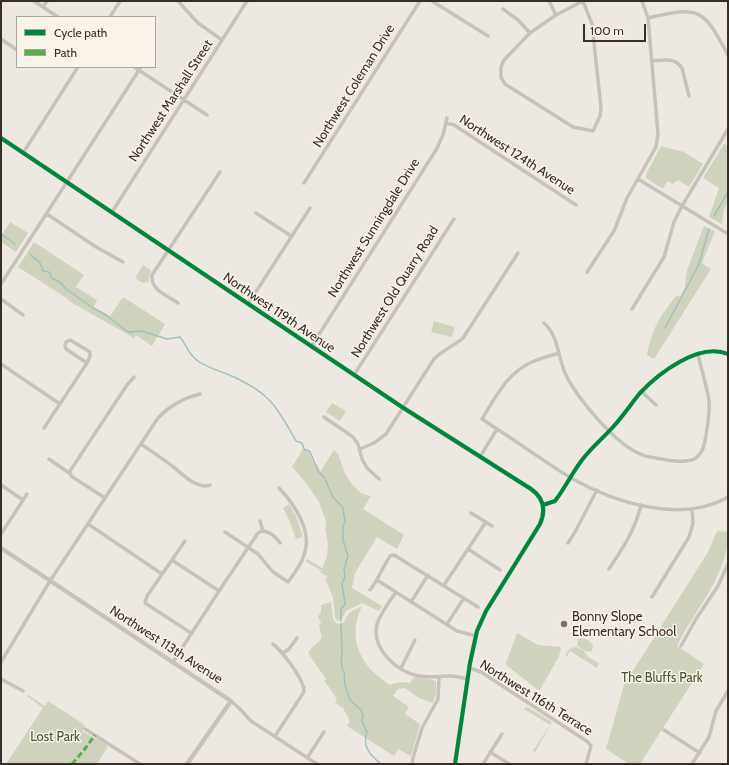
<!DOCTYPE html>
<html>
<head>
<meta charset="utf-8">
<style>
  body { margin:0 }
  #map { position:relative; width:729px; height:765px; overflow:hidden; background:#eee8e2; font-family:Cabin,sans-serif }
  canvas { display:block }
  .frame { position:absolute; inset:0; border:2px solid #382e29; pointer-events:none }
  .legend { position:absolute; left:16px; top:16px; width:140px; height:52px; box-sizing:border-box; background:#faf3ea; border:1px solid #aca49d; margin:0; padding:5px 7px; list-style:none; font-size:12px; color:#382e29 }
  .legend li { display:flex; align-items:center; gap:8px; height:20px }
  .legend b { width:20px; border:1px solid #aca49d }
  .scale { position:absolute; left:583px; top:24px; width:63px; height:18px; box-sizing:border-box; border:2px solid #382e29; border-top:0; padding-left:5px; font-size:12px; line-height:14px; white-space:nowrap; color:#382e29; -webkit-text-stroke:3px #faf3ea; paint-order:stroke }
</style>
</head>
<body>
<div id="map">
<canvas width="729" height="765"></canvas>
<div class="frame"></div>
<ul class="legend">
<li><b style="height:5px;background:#00873e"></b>Cycle path</li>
<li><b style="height:5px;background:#56b246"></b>Path</li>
</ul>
<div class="scale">100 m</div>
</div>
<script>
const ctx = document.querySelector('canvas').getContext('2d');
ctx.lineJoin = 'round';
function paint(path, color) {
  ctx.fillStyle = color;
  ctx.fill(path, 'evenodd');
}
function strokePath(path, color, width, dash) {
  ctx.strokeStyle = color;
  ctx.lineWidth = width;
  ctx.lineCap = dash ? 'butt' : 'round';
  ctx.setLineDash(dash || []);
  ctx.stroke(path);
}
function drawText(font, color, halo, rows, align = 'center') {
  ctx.font = font + ' Cabin,sans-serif';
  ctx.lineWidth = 3;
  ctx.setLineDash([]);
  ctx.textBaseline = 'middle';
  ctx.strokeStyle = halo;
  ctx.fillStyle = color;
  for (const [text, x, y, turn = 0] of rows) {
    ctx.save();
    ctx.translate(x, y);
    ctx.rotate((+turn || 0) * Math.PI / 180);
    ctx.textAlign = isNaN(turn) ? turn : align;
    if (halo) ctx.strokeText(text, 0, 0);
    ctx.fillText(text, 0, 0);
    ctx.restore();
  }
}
const green = new Path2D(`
  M724,144L728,146V202L724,210L722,224L709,217L719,188L703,178Z
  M661,146L684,152L703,164L689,187L678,180L673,184L667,181L663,189L646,178V174Z
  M10,222L28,233L16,252L1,242V236Z
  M704,226L715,231L702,263L711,269L654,359L647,355C652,328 660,316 677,295L680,297L685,287L687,270Z
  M34,242L84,275L76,287L97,300L94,307L110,316L123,297L165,324L152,346L136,335L134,338L67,300L68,299L18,267Z
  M143,265L151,270L149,277V282L143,283L135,278Z
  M434,321L455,327L452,337L431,332Z
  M332,403L346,411L340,421L326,412Z
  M303,449C305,450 307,450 308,452C313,456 309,461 318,465L320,472L334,450L338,454L345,473L351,483L362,494L371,496L363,509L404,535L397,549L377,537L355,573L352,588L382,606L379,611L362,603L346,611L341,620L338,621L335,618L333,597L325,578L328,577L320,572L321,570L306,562L307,559L322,568L327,556L328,544L325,529L326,521L319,502L307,484L292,467Z
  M289,504L296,516L303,537L296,539L290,522L283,508Z
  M717,531L728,532C728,577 695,608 677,646L704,664L640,764H629L606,749L624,685L708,552Z
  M331,602L333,619L337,624L343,623L349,613L362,606C346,639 361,667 390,685L400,682L410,683L414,677C421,679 431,677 436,682V693L433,703L419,698L405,688L398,689L393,696L409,707L405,714L420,724L411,756L398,749L394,756L347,726L350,721L343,708L335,703L337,699L324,680L326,679L308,653L313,646H314L322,638L319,626L321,622L318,617L321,611V605Z
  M517,633L538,645L560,647L561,648L559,656L540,690H538L506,665V663Z
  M578,639C585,637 590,640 593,646L592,651C587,654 582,648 577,646Z
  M577,647L584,651L588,657L599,663L597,668L570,651L566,658C565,651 571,647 577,647Z
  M28,695L45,706L48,701L85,725L82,731L107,745V748L97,764H6L43,708L27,696Z
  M526,707L529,708L552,722L535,752L533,751L550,725L524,709Z`);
const stream = new Path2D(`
  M714,216L728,192
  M1,234L15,244
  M30,254L40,263L43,271L49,272L52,278L61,283L66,289L93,308L106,315L128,332L142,331L167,339L180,337C187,345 187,353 198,361C208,368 223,372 234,377C271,394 277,407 296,441L302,443L304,449L309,451L311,454L318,471L324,477L333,497L343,508L345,521L343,527V540L348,556L344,569L345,577L342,584L345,604L341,609V621
  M665,328L699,264L709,229
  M341,624L342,653L341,662L342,668L344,672L345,685L350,700L361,710L363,716L362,721L367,732C362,747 370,755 381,764`);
const minor = new Path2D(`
  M34,1L58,17
  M178,1L198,23L222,40
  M432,1L488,36
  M549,1L556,15
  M43,7L47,1
  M503,9L518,20L530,33
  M110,17L120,1
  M648,18C700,6 703,8 728,55
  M1,39L17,50
  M652,61C663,60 675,57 682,68L689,96
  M134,67L207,115
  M501,77L505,84L573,127L593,131L600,116L601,108L592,24L583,1
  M501,78V67L504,60L530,33L556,15L583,1
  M446,123L454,125L576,205
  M23,153L78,67
  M638,179L728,234
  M304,183L420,1
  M112,212L247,1
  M256,213L291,236
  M47,214L96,247L123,262
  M587,272L614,231L627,198L656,147L658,134L648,18L642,1
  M1,284L141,67
  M1,299L23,315
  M178,303C168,296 150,290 152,275L220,172
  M248,304L310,208
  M632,309L664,257L674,222L682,206L728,129
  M544,323C558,335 558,356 565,373C576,397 614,442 638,453C647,458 658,458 667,460C677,461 692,464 699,455C704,450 705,442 706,435C708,424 710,413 709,401C707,386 701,369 698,354
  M311,347L436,150L443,135L447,118
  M1,364L60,404
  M354,375L454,219
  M642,392L656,405
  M324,417L353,437L358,444L362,459L367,468L379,479
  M44,428L87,363L90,356V352L72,341L70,340L66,342L65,345L66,349L87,363
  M497,429C522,445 546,463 571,478C615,503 681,524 728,497
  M141,444C151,451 162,458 172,466C182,473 196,490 210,485
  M360,449L374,443L386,434L434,359C443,350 454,346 463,338L518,253
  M480,457L497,429L482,419C495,398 508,372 532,362C541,358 550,356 559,353
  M49,459L69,473
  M1,485L23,500
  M105,498L71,476L70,471L127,385L134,377
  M543,505L555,501C565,488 572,473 582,460C591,448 603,438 613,427C623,416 631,404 640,393C659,373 699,342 728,354
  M471,513L492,526
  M260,521L263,531
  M88,524L162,574
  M225,532L258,554L272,571L288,582C294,574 301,565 304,555C313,532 295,505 279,488
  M1,534L27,494
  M185,541L147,596L145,603L191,633
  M568,543L575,532L597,490
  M468,549L500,570
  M172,560L219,591
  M609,569C623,548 635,530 641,505
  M377,580L457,631L476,636
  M444,585L486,522
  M370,590C378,580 382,568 389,558L390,556L394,555L478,607
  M396,592C389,602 381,612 377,624C371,649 397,672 419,676C429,678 440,676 450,676C456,676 462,678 468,679
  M652,597L689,537L693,523L692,509
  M411,602L428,575
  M447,624L464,598
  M273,644C282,651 300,675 303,686C305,689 304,692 302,695L275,736
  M681,646L696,619L718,586L728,564
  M283,653L289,649L297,638
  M1,662L50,581L158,418C169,406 184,398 200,394
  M173,662L219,591L258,533L262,531C269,531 276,537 280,543
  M401,668L415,640
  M470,668L481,672L588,742L591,746L586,764
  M1,679L23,691
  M231,701L238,707L251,721L317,764
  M85,729L140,764
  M664,730L700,753
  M490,752L509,764
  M307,758L324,732
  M412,764L413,758L422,728L438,699L439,677
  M483,764L502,734
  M692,764L709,737L716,711L728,691`);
const tertiary = new Path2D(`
  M1,138L402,407L531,489C544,498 546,510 540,524L486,611L477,631L470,663L455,764
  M1,548L231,701L187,764`);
const quiet = new Path2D(`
  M72,764L84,750L95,735`);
const cycleway = new Path2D(`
  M1,138L402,407L531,489C544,498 546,510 540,524L486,611L477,631L470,663L455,764
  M543,505L555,501C565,488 572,473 582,460C591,448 603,438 613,427C623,416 631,404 640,393C659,373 699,342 728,354`);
const markers = [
  [564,624,4,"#786f6a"]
];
const streetNames = [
  ["Northwest Coleman Drive",354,86,-58],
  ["Northwest Marshall Street",171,101,-57],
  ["Northwest 124th Avenue",517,155,33],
  ["Northwest Sunningdale Drive",374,228,-58],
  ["Northwest Old Quarry Road",395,292,-58],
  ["Northwest 119th Avenue",279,313,34],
  ["Northwest 113th Avenue",166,645,33],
  ["Northwest 116th Terrace",536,698,32]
];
const poiNames = [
  ["Bonny Slope",572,617],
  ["Elementary School",572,632]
];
const parkNames = [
  ["The Bluffs Park",662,678],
  ["Lost Park",55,737]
];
paint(green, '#cfd3bd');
strokePath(stream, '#9fbfbe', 1.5);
strokePath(minor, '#c7c1bb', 3.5);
strokePath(tertiary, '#c7c1bb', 4.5);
strokePath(quiet, '#56b246', 3, [6, 3]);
strokePath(cycleway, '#00873e', 4);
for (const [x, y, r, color] of markers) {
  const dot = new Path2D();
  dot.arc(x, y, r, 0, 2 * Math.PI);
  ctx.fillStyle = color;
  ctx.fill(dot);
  strokePath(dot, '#faf3ea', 1.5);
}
drawText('13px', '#382e29', '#faf3ea', streetNames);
drawText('13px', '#382e29', '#faf3ea', poiNames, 'left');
drawText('13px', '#47562d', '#faf3ea', parkNames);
</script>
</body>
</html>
